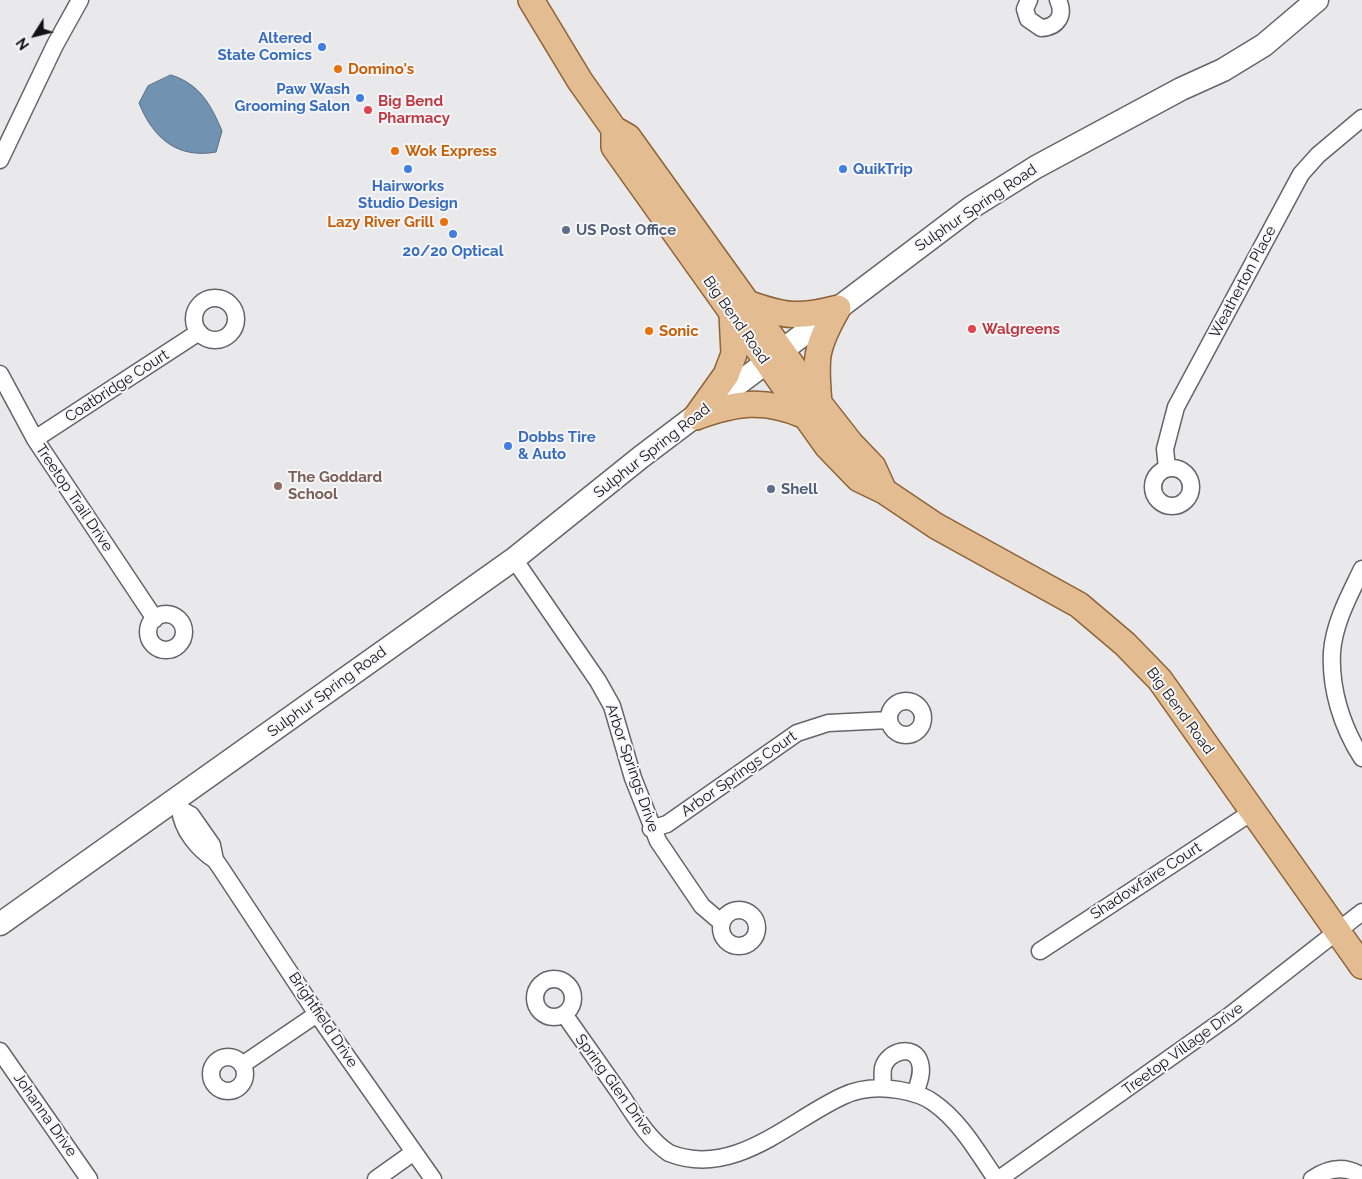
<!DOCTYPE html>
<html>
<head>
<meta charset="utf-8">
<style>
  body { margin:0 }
  #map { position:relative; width:1362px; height:1179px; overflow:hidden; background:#e9e8eb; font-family:Raleway,sans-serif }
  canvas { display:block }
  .north { position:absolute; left:10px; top:10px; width:50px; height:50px; -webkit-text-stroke:4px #f6f5f8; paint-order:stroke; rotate:234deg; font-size:14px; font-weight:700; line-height:20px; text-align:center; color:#131213 }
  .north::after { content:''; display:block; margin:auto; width:18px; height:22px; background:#131213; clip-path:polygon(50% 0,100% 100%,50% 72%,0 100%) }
</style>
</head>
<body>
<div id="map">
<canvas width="1362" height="1179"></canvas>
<div class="north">N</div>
</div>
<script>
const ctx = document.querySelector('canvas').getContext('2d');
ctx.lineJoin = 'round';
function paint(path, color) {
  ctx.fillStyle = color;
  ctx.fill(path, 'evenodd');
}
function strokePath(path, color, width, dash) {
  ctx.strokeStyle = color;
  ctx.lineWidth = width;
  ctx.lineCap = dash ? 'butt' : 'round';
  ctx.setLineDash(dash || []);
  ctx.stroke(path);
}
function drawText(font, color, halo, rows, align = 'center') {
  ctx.font = font + ' Raleway,sans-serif';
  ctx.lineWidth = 4;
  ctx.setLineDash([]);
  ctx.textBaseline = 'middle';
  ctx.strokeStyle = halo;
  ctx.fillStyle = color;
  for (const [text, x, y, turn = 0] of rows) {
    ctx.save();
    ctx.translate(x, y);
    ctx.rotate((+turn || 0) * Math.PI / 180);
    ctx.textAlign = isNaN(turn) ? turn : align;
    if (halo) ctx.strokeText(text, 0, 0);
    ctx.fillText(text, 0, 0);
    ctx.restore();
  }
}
const water = new Path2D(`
  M171,75C200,84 211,105 222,131L216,152C177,159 153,138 139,103L148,86Z`);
const street = new Path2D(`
  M1029,0L1025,9L1028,19L1041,28C1058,27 1065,15 1058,0
  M0,160L55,45L80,0
  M194 319a21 21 0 1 1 42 0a21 21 0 1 1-42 0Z
  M0,374L35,439L155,619
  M35,439L199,332
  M1167,468L1165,449L1176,407L1301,174L1318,155L1362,118
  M1153 487a19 19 0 1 1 38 0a19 19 0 1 1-38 0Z
  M514,559L598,681L612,706L633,778L658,841L702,906L722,923
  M1362,569C1350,594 1334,623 1332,652C1330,689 1342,727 1362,758
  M148 632a18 18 0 1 1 36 0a18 18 0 1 1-36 0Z
  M889 718a17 17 0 1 1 34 0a17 17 0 1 1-34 0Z
  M174,802L180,809L191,815L212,845L215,860L220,867L317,1014L433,1179
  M180,809C182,830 198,849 215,860
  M651,829L667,824L797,733L828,723L889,720
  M721 928a18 18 0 1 1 36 0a18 18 0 1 1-36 0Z
  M1040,951L1252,812
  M535 998a19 19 0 1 1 38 0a19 19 0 1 1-38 0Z
  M564,1014C583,1041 602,1068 621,1095C635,1116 648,1139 669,1153C734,1179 790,1120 843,1096C860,1088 881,1087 899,1090C911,1092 925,1096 934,1103C961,1122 978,1153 996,1179
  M0,1051L89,1179
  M211 1074a17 17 0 1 1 34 0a17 17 0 1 1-34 0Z
  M242,1065L317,1014
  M883,1088C883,1082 882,1074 883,1068C887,1051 915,1043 920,1063C923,1074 918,1084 915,1094
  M376,1179L414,1152
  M999,1179L1229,1016L1362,912
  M1312,1179C1328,1168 1345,1165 1362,1176`);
const secondary = new Path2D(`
  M0,924L514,559L641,457L972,207L1036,167L1181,89L1223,70L1264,45L1317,0`);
const primary = new Path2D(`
  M531,0L580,81L614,129L628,137L819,403L851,444L873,467L884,491
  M614,129V147L827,446L859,479L884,491L936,526L1079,605L1125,644L1160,680L1362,966
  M747,303C785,317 799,318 838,308
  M819,403C815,358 815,348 838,308
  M696,417L726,375L734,354L732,314
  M696,417C735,403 763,398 803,415`);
const markers = [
  [322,47,5,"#3f7fe0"],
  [338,69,5,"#e8710a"],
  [360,98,5,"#3f7fe0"],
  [368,110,5,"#e0444e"],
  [395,151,5,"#e8710a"],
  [408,169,5,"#3f7fe0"],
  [843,169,5,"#3f7fe0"],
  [444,222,5,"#e8710a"],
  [566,230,5,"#5c6f8a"],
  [453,234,5,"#3f7fe0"],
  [972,329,5,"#e0444e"],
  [649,331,5,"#e8710a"],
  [508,446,5,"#3f7fe0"],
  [278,486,5,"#8d6e63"],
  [771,489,5,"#5c6f8a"]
];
const shopNames = [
  ["Altered",312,38],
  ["State Comics",312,55],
  ["Paw Wash",350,89],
  ["Grooming Salon",350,106],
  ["QuikTrip",853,169,"left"],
  ["Hairworks",408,186,"center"],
  ["Studio Design",408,203,"center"],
  ["20/20 Optical",453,251,"center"],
  ["Dobbs Tire",518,437,"left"],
  ["& Auto",518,454,"left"]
];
const foodNames = [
  ["Domino's",348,69],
  ["Wok Express",405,151],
  ["Lazy River Grill",434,222,"right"],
  ["Sonic",659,331]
];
const healthNames = [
  ["Big Bend",378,101],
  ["Pharmacy",378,118],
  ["Walgreens",982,329]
];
const streetNames = [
  ["Sulphur Spring Road",976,208,-34],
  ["Weatherton Place",1243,282,-62],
  ["Big Bend Road",736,320,55],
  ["Coatbridge Court",117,386,-33],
  ["Sulphur Spring Road",652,451,-38],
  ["Treetop Trail Drive",74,498,56],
  ["Sulphur Spring Road",327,692,-36],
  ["Big Bend Road",1180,711,54],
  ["Arbor Springs Drive",632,768,71],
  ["Arbor Springs Court",739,774,-35],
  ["Shadowfaire Court",1146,881,-33],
  ["Brightfield Drive",323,1020,56],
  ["Treetop Village Drive",1183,1049,-36],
  ["Spring Glen Drive",614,1085,54],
  ["Johanna Drive",45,1115,55]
];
const serviceNames = [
  ["US Post Office",576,230],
  ["Shell",781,489]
];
const educationNames = [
  ["The Goddard",288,477],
  ["School",288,494]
];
paint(water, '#7292b2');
strokePath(water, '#566c82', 1);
strokePath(street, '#656467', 19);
strokePath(secondary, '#656467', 25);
strokePath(primary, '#8e6336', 28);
strokePath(street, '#fff', 16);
strokePath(secondary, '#fff', 22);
strokePath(primary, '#e3bc92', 25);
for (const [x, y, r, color] of markers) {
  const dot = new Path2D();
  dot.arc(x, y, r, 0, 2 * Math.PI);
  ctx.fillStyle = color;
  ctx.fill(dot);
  strokePath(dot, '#f6f5f8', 2);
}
drawText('bold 15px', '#366cbe', '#f6f5f8', shopNames, 'right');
drawText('bold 15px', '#c56008', '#f6f5f8', foodNames, 'left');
drawText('bold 15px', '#be3a42', '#f6f5f8', healthNames, 'left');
drawText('15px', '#131213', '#f6f5f8', streetNames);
drawText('bold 15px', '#4e5e75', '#f6f5f8', serviceNames, 'left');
drawText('bold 15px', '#785e54', '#f6f5f8', educationNames, 'left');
</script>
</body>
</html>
